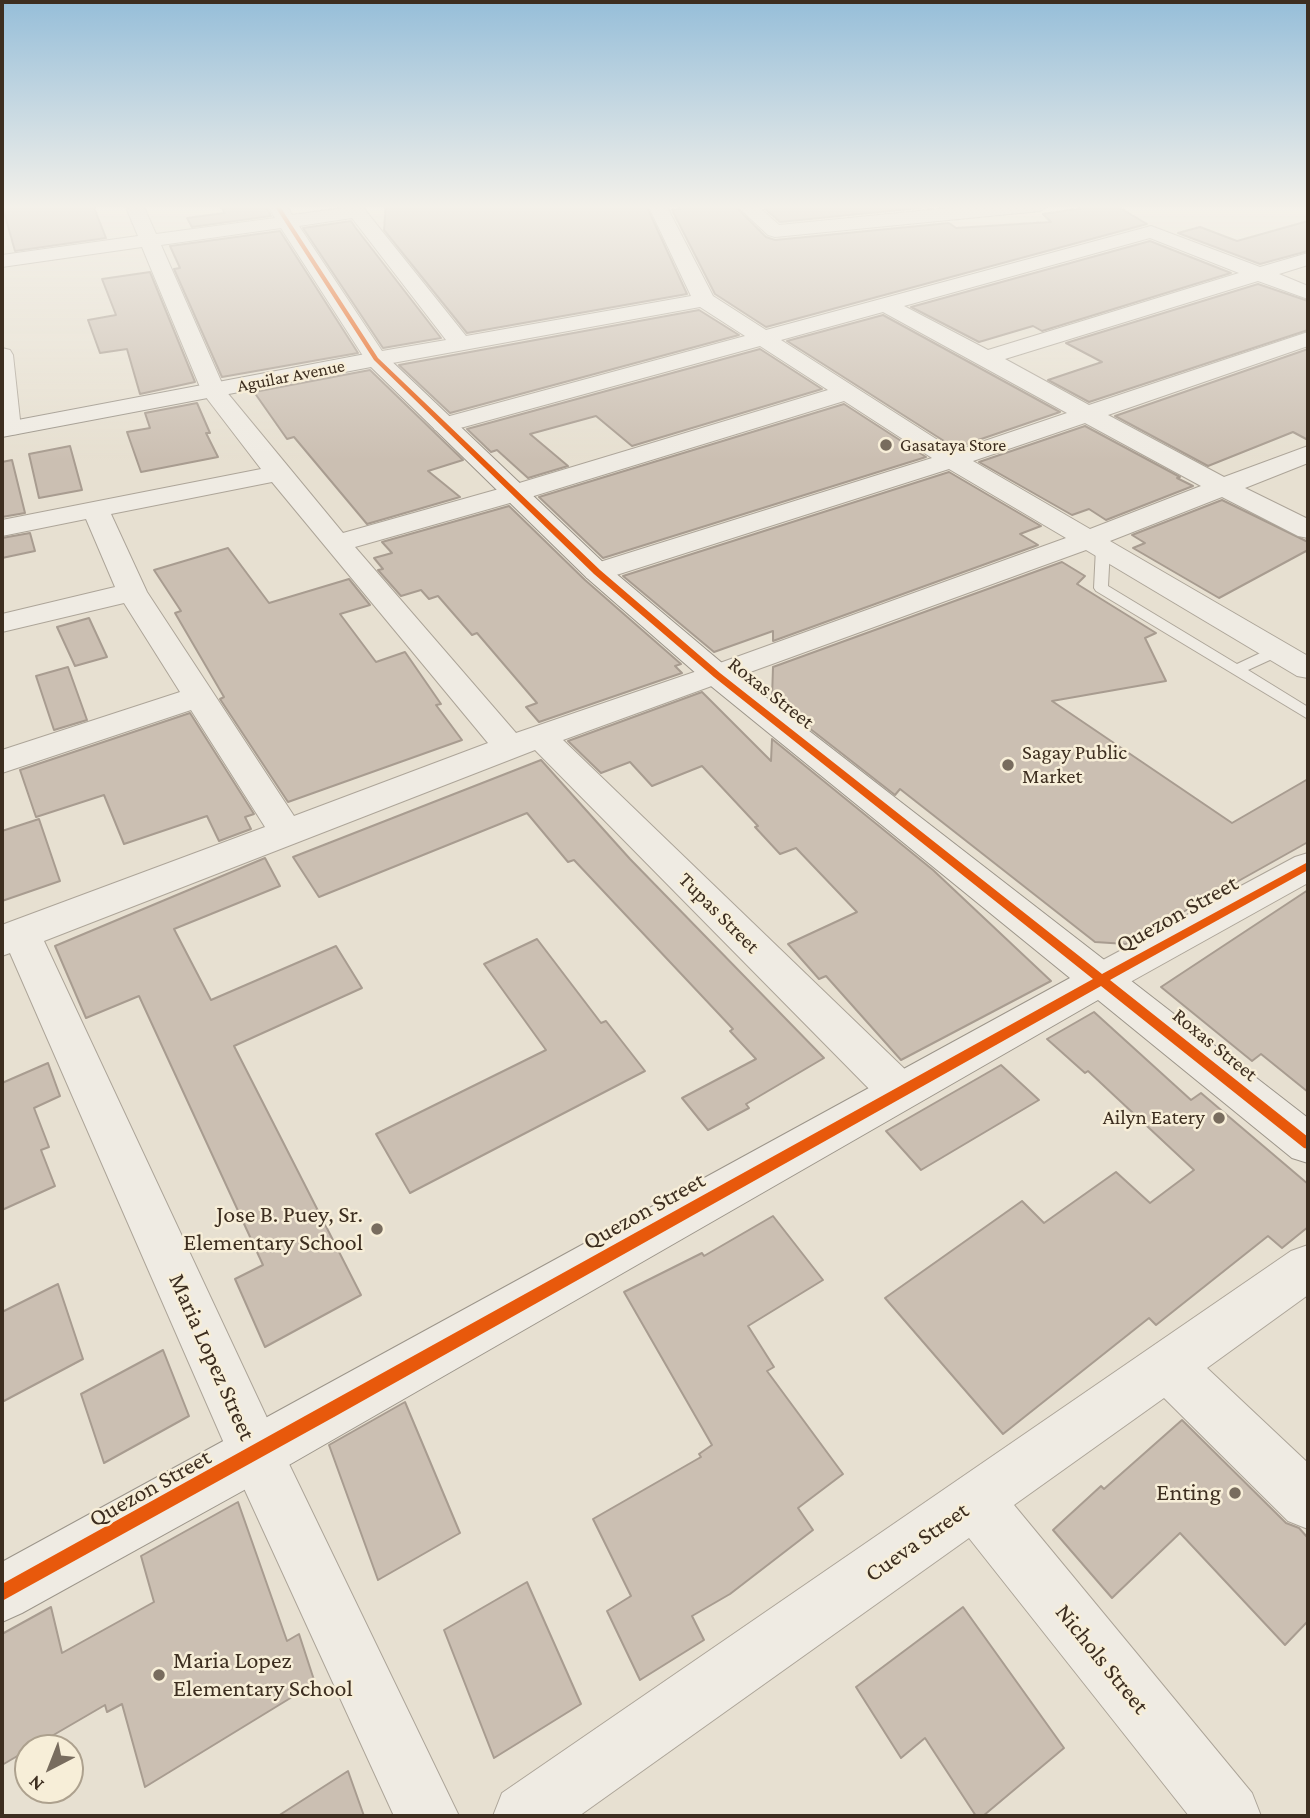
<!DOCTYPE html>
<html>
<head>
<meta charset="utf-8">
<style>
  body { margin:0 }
  #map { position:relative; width:1310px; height:1818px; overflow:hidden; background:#e7e0d1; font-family:"Crimson Pro",serif }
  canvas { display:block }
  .frame { position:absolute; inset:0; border:4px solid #3d2e20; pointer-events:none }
  .north { position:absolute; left:14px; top:1734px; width:70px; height:70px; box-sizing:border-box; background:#f7eed8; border:2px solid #ada18e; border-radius:50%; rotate:222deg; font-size:19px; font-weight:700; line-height:28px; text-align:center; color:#3d2e20 }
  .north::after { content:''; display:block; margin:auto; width:24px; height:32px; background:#786c5e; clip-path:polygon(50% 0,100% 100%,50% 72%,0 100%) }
</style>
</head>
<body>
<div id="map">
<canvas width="1310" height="1818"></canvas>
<div class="frame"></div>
<div class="north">N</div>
</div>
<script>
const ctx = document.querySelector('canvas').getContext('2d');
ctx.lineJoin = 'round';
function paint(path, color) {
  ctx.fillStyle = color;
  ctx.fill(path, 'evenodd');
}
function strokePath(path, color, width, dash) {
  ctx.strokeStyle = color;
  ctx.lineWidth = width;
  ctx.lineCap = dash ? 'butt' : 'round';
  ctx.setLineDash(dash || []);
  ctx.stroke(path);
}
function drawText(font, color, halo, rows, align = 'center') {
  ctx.font = font + ' "Crimson Pro",serif';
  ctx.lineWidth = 5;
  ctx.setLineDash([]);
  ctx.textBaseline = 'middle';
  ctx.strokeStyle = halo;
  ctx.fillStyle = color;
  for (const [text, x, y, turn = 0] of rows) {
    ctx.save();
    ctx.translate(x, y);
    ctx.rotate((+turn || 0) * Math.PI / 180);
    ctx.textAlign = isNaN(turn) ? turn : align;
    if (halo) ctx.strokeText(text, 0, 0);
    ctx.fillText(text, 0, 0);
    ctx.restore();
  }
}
const building = new Path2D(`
  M2,205H93L106,238L15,251Z
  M220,205H265L271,216L192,227L187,218L225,213Z
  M386,205H646L687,294L467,333L384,230Z
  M704,205H734L766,237L775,240L949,223L956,228L1051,222L1043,214L1106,205H1115L1147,224L766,327L715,294L672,210Z
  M761,205H926L929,207L780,222Z
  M351,221L355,227L441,338L383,348L303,228Z
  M1308,221V251L1260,264L1178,233L1200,227L1237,241Z
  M280,231L358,353L222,377L174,269L180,268L170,246Z
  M1150,241L1231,273L1042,331L1033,326L979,342L911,307Z
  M150,272L195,382L140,394L127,349L100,353L88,320L116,315L102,279Z
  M1258,284L1308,301V330L1089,402L1048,380L1102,362L1066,343Z
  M699,310L739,335L450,413L399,365Z
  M883,315L1060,412L955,448L787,341Z
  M760,349L822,389L632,446L596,416L530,434L568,466L528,478L497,450L491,452L467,429Z
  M1308,349V440L1293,432L1208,466L1115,416Z
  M370,370L463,460L428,471L460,497L367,524L294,437L287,439L254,392Z
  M197,403L210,433H206L218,457L141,472L127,432L150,428L145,413Z
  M844,404L926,457L603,558L539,497Z
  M1085,426L1180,477L1177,478L1193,486L1106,520L1089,509L1072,515L979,462Z
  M70,446L82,490L39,498L29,454Z
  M12,460L25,513L2,517V462Z
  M949,472L1041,526L1020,534L1038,545L773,641V631L714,652L623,576Z
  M1222,500L1308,542V550L1219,598L1133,548L1145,543L1132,535Z
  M509,506L585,580L681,664L675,666L682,673L539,722L526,707L537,703L477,633L472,635L438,596L429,599L421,590L401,596L378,570L383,569L374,558L392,553L382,542Z
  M30,533L35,551L2,558V538Z
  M228,548L269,603L349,579L370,605L340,614L376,662L405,652L441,704L436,705L462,740L288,802L220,699L224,697L175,613L181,611L154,570Z
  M1062,562L1085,576L1077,584L1156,633L1145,638L1166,681L1052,701L1232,823L1308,779V842L1126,944L1095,942L900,789L895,795L772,699L773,667Z
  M89,618L107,657L75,666L57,627Z
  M68,667L87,720L54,730L36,676Z
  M702,692L771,761L772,739L933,870L1051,981L901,1060L826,976L819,979L788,944L857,912L796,848L780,854L755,827L758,826L702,766L652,786L630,762L601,773L568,741Z
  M190,713L254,814L245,817L251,829L219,841L207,816L124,844L104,795L36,817L20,770Z
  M541,760L630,859L824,1058L746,1104L749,1108L708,1130L682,1098L756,1059L730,1031L733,1029L574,860L568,862L527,813L319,897L293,857Z
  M39,819L60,881L2,901V831Z
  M265,858L280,886L174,929L211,1000L336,946L362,988L234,1046L361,1295L265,1347L235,1279L263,1265L139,996L86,1018L55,946Z
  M1308,890V1092L1261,1054L1252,1061L1161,987Z
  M537,939L601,1023L606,1021L645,1071L410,1193L376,1134L546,1050L484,964Z
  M1094,1012L1191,1100L1201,1093L1308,1184V1227L1282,1248L1268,1236L1156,1325L1149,1318L1003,1434L885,1298L1022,1201L1044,1223L1116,1172L1150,1203L1194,1170L1088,1071L1085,1073L1047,1039Z
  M48,1063L60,1096L34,1108L49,1147L41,1150L55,1186L2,1210V1083Z
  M1001,1065L1039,1100L921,1170L886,1131Z
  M773,1216L823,1280L748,1326L774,1367L767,1371L843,1474L798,1508L813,1530L730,1594L692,1616L704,1640L640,1680L607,1611L631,1596L593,1519L701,1457L699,1454L712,1445L624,1292L702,1253L704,1256Z
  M58,1284L83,1359L2,1402V1312Z
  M163,1350L189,1416L104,1463L81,1394Z
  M405,1402L460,1533L378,1580L329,1445Z
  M1182,1420L1286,1523L1299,1528L1308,1538V1621L1285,1645L1180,1533L1112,1598L1053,1530L1101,1486L1104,1489Z
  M238,1502L287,1641L299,1634L315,1683L145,1787L122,1704L107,1712L105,1705L2,1765V1634L51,1607L62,1653L154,1602L141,1556Z
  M527,1582L581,1704L494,1758L444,1630Z
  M963,1607L1064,1748L983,1816H976L925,1738L901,1758L856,1687Z
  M348,1771L364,1816H278Z`);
const lane = new Path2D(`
  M1103,544L1110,548L1108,586L1237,664L1271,648H1283L1285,651L1283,654L1248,670L1308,707V719L1096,591L1094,588L1096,548Z`);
const street = new Path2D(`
  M125,205H143L156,234L275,218L267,205H286L292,215L344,208L342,205H361L466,336L691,296L648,205H666L713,296L766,330L1151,226L1260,267L1308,253V265L1279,274L1308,286V299L1258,281L1005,359L1089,405L1308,332V346L1108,415L1224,477L1308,446V463L1245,488L1308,519V538L1298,536L1222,497L1110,541L1308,656V678L1297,676L1086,550L563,740L914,1078L921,1091L914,1104L899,1109L884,1104L535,750L44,941L275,1435L459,1816H394L237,1473L10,953L2,956V925L7,923L265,827L191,710L2,773V750L180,692L124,603L2,632V614L115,587L86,519L2,536V520L261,469L202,392L142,247L2,267V255L138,236ZM352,218L446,340L382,351L299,226ZM281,228L365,359L368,364L376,366L700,307L745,336L435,420L432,425L435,430L444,432L453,430L760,346L828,390L506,487L343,533L225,390L161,245ZM1150,238L1239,273L988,350L904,306ZM883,312L1067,413L955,451L781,340ZM844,401L932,458L587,566L583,572L587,578L597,581L607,578L949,469L1066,538L706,668L516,733L355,547L524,499ZM1085,423L1201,486L1090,529L973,461ZM272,482L488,743L294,816L147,592L111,514Z
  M736,205H757L779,225L979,205H1049L1040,211L775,237L768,235Z
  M2,348L10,350L13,355L21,429L18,434L2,435Z
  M1308,853V883L1116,990L1102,995L1088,990L1082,979L1088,968L1295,857Z
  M1308,1245V1295L1207,1368L1308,1463V1529L1288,1521L1164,1398L1014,1505L1252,1793L1261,1816H1189L969,1538L579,1816H493L502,1793L1291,1251Z`);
const secondary = new Path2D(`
  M376,352L384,354L607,566L728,668L1308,1118V1163L1292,1158L1098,1000L275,1473L22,1613L2,1622V1562L1070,978L706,682L587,578L371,367L2,437V423Z`);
const cycleway = new Path2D(`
  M274,205H279L378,358L600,570L720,673L1102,974L1308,862V870L1110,980L1308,1137V1149L1304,1148L1101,986L334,1417L2,1601V1584L1093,979L714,677L594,574L374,360Z`);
const markers = [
  [886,445,7,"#786c5e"],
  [1008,765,7,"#786c5e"],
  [1219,1118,7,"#786c5e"],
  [377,1229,7,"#786c5e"],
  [1235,1493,7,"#786c5e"],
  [159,1675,7,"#786c5e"]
];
const farStreetnames = [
  ["Aguilar Avenue",291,376,-11]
];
const farPoinames = [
  ["Gasataya Store",900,445]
];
const streetNames = [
  ["Roxas Street",771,693,38],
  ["Tupas Street",719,913,45],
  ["Roxas Street",1215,1045,39]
];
const poiNames = [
  ["Sagay Public",1022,753],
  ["Market",1022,777],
  ["Ailyn Eatery",1205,1118,"right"]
];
const nearStreetnames = [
  ["Quezon Street",1177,914,-29],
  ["Quezon Street",644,1211,-29],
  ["Maria Lopez Street",212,1357,66],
  ["Quezon Street",150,1488,-29],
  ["Cueva Street",917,1542,-35],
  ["Nichols Street",1102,1659,51]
];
const nearPoinames = [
  ["Jose B. Puey, Sr.",363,1215],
  ["Elementary School",363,1243],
  ["Enting",1221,1493],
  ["Maria Lopez",173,1661,"left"],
  ["Elementary School",173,1689,"left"]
];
paint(building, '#cbbfb2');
strokePath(building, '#a89c90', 2);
strokePath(lane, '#ada599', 2);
strokePath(street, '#ada599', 2);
strokePath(secondary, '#9c958a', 2);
paint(lane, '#efebe3');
paint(street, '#efebe3');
paint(secondary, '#efebe3');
paint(cycleway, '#e8590c');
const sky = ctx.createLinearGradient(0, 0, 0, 460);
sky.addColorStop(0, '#96bed9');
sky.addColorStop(0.45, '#f4f1ea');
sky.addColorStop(1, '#f4f1ea00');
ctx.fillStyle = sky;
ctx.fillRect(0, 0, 1310, 460);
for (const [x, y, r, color] of markers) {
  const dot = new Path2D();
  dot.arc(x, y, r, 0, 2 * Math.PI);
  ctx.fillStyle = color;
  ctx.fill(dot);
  strokePath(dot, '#f7eed8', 2.5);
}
drawText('18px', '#3d2e20', '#f7eed8', farStreetnames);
drawText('18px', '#3d2e20', '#f7eed8', farPoinames, 'left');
drawText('21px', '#3d2e20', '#f7eed8', streetNames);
drawText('21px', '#3d2e20', '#f7eed8', poiNames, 'left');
drawText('24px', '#3d2e20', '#f7eed8', nearStreetnames);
drawText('24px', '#3d2e20', '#f7eed8', nearPoinames, 'right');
</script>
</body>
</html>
